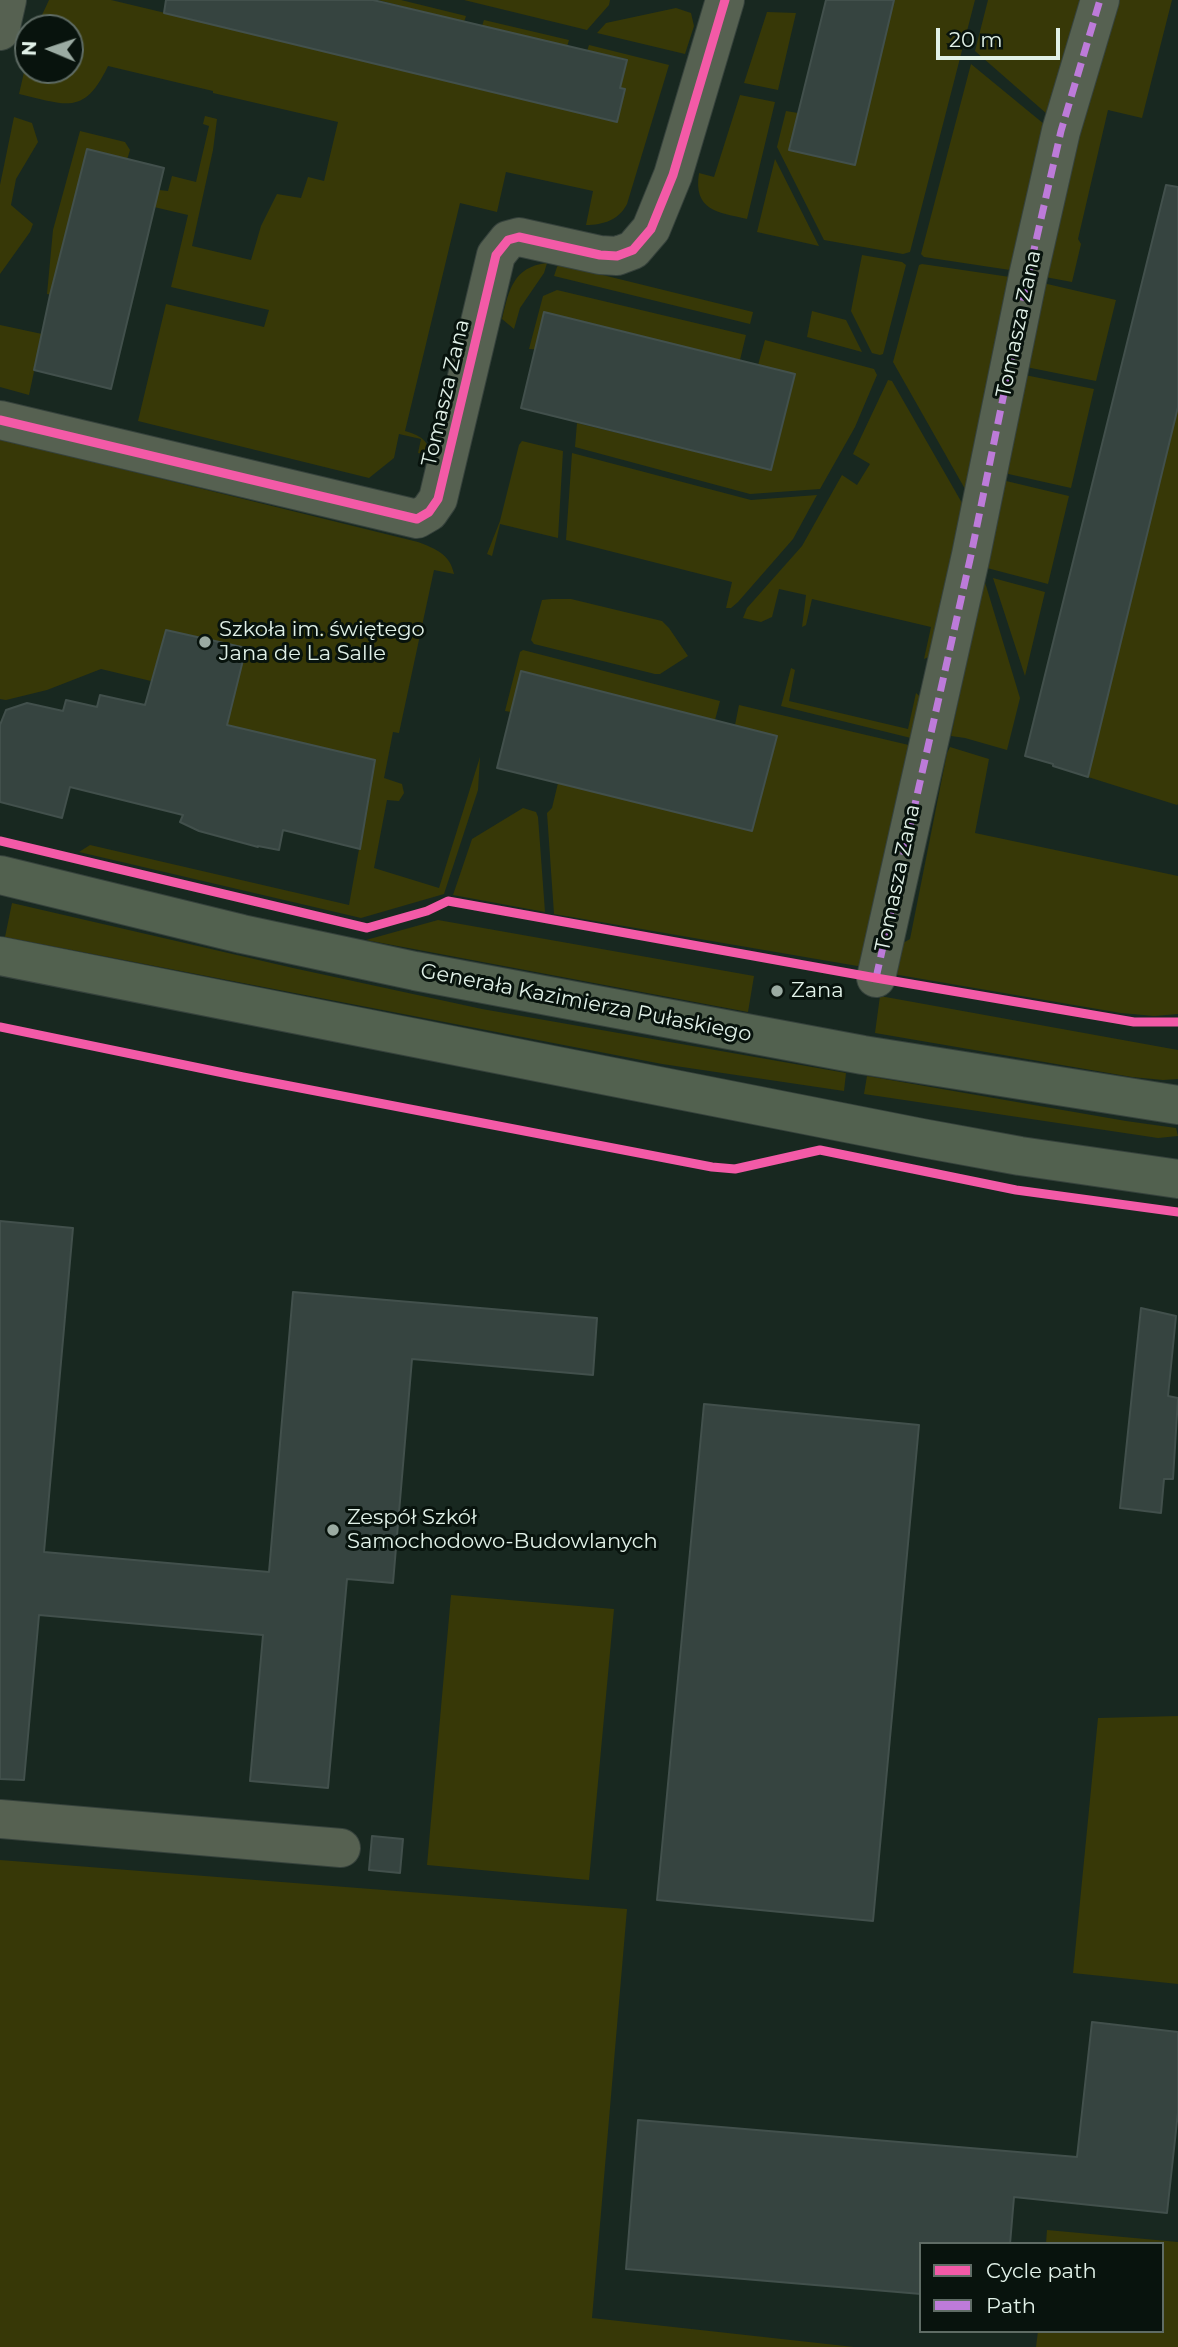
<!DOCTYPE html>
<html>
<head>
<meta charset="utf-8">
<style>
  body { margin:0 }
  #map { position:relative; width:1178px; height:2347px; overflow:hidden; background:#182820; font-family:Montserrat,sans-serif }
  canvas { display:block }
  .legend { position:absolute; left:919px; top:2242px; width:245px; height:91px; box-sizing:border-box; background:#08130d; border:2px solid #5f6c65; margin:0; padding:9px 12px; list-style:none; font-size:21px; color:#e1f1e8 }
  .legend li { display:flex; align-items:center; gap:14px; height:35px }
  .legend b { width:35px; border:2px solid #5f6c65 }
  .north { position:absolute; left:14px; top:14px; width:70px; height:70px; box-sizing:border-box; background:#08130d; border:2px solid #5f6c65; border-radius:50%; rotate:272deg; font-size:19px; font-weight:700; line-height:28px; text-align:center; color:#e1f1e8 }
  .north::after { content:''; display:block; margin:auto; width:24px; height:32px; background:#9baba2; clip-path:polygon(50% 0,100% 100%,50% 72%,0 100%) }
  .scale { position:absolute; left:936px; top:28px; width:124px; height:32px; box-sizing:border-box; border:4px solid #e1f1e8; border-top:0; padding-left:9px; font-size:21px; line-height:24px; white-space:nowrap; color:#e1f1e8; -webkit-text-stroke:5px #08130d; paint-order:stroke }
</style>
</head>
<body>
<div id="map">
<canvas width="1178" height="2347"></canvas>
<ul class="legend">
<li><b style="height:9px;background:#f35aa7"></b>Cycle path</li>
<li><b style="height:9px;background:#bd7bd9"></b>Path</li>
</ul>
<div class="north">N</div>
<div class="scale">20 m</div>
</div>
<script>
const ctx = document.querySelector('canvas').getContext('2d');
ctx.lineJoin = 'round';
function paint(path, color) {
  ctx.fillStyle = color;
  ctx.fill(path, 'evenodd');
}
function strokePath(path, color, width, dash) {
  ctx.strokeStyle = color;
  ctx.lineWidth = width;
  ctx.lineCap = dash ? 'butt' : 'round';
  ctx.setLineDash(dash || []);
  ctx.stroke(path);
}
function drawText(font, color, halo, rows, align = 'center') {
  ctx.font = font + ' Montserrat,sans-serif';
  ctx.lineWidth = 6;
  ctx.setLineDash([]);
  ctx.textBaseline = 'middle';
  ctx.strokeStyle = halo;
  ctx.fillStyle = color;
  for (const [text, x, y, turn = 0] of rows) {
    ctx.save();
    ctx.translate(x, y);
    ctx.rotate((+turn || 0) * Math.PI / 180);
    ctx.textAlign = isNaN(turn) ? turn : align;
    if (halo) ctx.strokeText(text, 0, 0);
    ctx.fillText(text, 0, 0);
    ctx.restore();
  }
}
const green = new Path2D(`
  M49,0H111L617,121L625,90L620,88L627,59L587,51L589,45L669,65L627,204C619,220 603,225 586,225L593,191L506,172L497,212L460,203L405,431C418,435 429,439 430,455L418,453L421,439L399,434L394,458L369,478L138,421L166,304L264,327L269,310L171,287L188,215L154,207L159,190L168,191L172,176L196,182L209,126L203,124L205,116L217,119L213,150L192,246L251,260L261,226L277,194L301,198L308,177L324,181L338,122L213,93V91L108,66C84,116 67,105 19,94L28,55V70H70V28H36Z
  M378,0H401L466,16L464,22Z
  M464,0H610L609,5L587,30Z
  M894,0H975L910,252L903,254L824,240L777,147L786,111L798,113Z
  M988,0H1081L1047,114L975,51Z
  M1115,0H1172L1142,118L1108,110L1078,239L1081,244L1072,282L1045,277L1059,206Z
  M676,8L691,13L694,26L685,54L597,33L606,23Z
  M767,12L796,13L778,90L744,83Z
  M484,20L569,40L567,47L482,26Z
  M971,64L1044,124L1010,270L924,257L921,254Z
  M740,95L775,102L747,219C718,212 693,211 699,173L714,177Z
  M14,117L32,123L38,142L16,179L11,205L33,224L30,232L0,274V185Z
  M80,131L125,142L130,150L127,160L52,295L47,294L53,230Z
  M775,159L819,246L757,232Z
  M862,255L902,262L906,265L883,354L880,355L872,353L851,311Z
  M547,263L544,273L520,308L514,329L502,319C509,290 513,267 547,263Z
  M558,264L753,312L750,324L554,276Z
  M922,264L1010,277L965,489L893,362L919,265Z
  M1043,283L1116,300L1096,381L1026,367Z
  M557,290L746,335L740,360L529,349L543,296Z
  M812,311L846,320L862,352L807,337Z
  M0,325L42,334L29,395L0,387Z
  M765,340L874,369L877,375L855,427L820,489L750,494L575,447L577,423L770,470L795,375L758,365Z
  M1025,375L1094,389L1071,488L1004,473Z
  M888,380L892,381L962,503L931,656L924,659L931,627L812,599L806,625L802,627L806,595L779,589L772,617L761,622L743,618L747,608L802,546L842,475L857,485L870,464L853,454Z
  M1178,407V804L1177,805L1088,777Z
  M0,439L418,542C436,549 450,554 454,574L434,570L399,733L393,732L384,778L402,784L404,793L399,801L387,800L374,868L439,888L480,757L478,790L444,894L361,918L79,852L90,845L349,905L375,760L227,725L245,648L166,630L151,681L101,669L47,690L6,700L0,699Z
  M522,441L563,451L558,538L500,524L492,556L487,554L500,521L519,445Z
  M572,453L751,500L817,495L793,539L738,602L731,608H726L732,582L566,540Z
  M1002,480L1069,496L1048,584L987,568Z
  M993,578L1045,592L1025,676Z
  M984,579L1020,698L1007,750L965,738L951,736Z
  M551,599H571L662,621L669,628L688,656L660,674H655L534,644L531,640L542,600Z
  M523,650L720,701L715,720L521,672L511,712L505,711L520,652Z
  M791,668L795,670L789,701L908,729L916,693L923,699L915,739L781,706Z
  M739,705L913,746L869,968L554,914L547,813L552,808L558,783L752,831L776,736L735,725Z
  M950,747L989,759L975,833L1178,876V1014L1154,1016L1121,1013L887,973L888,965L900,961L903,943L910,939L947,753Z
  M523,808L536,812L538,817L545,912L453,895L472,839Z
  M12,903L293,968L482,1009L846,1073L844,1091L662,1064L5,937Z
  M438,920L754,976L748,1012L366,940Z
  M880,996L1178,1050V1079L1163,1080L1132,1077L875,1033Z
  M867,1076L1126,1121L1176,1128L1178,1136L1158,1138L864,1094Z
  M451,1595L614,1609L589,1880L427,1865Z
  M1178,1716V1984L1073,1973L1098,1718Z
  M0,1860L627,1909L592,2318L854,2347H0Z
  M1047,2230L1178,2242V2347H1036L1038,2331H1162V2244H1046Z`);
const building = new Path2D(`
  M166,0H373L627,60L620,88L625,89L617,122L164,13Z
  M826,0H894L855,165L789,150Z
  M87,149L164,168L111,389L34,370L50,295Z
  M1166,185L1178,187V407L1088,777L1053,766V764L1025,756Z
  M544,312L795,374L771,470L521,408Z
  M166,630L246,648L227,725L375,760L360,849L283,830L279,850L258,846V847L199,831L180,822L183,815L70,787L62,818L0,802V725L6,710L27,703L63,711L66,700L97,707L100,695L145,705Z
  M521,671L777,736L752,831L497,768Z
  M0,1221L73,1228L44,1552L269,1572L293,1292L597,1318L593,1375L412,1359L393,1583L347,1579L328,1788L250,1781L263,1635L39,1615L24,1780L0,1779Z
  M1141,1308L1176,1316L1168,1396L1178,1398L1173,1479H1164L1161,1513L1120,1508Z
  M704,1404L919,1425L873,1921L657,1900Z
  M372,1836L403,1839L400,1873L369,1870Z
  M1092,2022L1178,2032V2112L1167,2213L1014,2197L1010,2244H921V2294L626,2269L638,2120L1077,2157Z`);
const minor = new Path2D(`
  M0,31L7,0
  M0,420L417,519L429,512L438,499L496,255L508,240L519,237L600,255L617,256L633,250L651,229L673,175L725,0
  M876,978L971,555L1028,276L1061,131L1100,0
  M0,1819L341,1848`);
const major = new Path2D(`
  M0,875L242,934L415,971L863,1055L1178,1105
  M0,956L922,1138L1020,1156L1178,1179`);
const quiet = new Path2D(`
  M876,978L971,555L1028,276L1061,131L1100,0`);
const cycleway = new Path2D(`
  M0,420L417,519L429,512L438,499L496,255L508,240L519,237L600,255L617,256L633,250L651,229L673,175L725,0
  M0,841L367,928L427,911L448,901L876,978L1134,1022H1178
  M0,1027L243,1077L712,1167L735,1169L820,1150L1016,1190L1178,1212`);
const markers = [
  [205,642,7,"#9baba2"],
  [777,991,7,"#9baba2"],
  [333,1530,7,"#9baba2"]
];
const streetNames = [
  ["Tomasza Zana",1019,324,-78],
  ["Tomasza Zana",446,393,-77],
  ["Tomasza Zana",898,878,-78],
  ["Generała Kazimierza Pułaskiego",586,1003,11]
];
const poiNames = [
  ["Szkoła im. świętego",219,630],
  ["Jana de La Salle",219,654],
  ["Zana",791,991],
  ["Zespół Szkół",347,1518],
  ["Samochodowo-Budowlanych",347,1542]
];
paint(green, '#373807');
paint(building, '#364440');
strokePath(building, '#42504c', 2);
strokePath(minor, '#36423c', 40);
strokePath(major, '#36423c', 40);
strokePath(minor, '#566151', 38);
strokePath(major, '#52614f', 38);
strokePath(quiet, '#bd7bd9', 7, [14, 7]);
strokePath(cycleway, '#f35aa7', 9);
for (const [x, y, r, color] of markers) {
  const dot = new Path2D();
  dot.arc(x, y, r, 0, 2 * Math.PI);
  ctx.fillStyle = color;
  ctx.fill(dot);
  strokePath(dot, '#08130d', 2.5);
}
drawText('21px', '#e1f1e8', '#08130d', streetNames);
drawText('21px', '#e1f1e8', '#08130d', poiNames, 'left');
</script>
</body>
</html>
